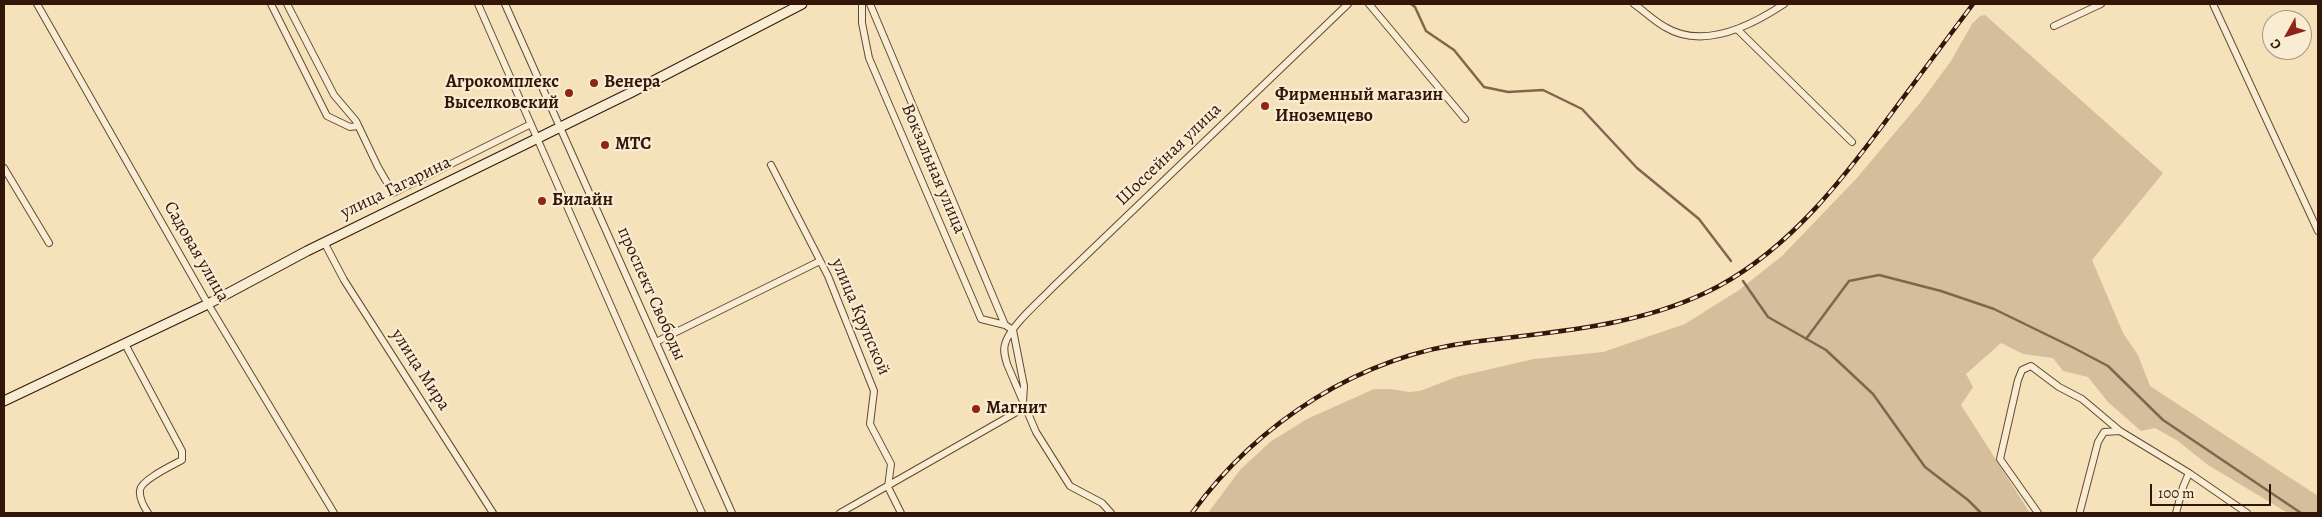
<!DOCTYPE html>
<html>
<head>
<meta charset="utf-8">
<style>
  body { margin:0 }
  #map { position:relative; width:2322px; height:517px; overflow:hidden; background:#f5e1ba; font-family:Alegreya,serif }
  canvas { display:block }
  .frame { position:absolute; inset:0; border:5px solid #341609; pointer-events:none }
  .north { position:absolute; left:2262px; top:10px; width:50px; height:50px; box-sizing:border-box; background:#f8ecd2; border:1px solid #aa9682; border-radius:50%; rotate:231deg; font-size:14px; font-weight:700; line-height:20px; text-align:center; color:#341609 }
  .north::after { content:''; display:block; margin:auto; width:18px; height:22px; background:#8f2418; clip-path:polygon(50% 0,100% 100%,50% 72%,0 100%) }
  .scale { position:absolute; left:2150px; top:484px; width:121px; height:22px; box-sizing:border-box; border:2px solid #341609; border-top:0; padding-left:6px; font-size:15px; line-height:18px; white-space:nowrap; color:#341609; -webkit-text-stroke:4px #f8ecd2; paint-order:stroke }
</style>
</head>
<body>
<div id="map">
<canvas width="2322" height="517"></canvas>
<div class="frame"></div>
<div class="north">С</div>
<div class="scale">100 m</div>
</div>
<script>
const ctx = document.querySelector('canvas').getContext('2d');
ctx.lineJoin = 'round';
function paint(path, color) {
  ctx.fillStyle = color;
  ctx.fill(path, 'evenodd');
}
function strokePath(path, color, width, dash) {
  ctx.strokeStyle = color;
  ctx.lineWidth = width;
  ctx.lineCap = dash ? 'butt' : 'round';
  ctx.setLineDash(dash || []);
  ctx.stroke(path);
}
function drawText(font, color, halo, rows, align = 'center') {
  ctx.font = font + ' Alegreya,serif';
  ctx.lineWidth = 4.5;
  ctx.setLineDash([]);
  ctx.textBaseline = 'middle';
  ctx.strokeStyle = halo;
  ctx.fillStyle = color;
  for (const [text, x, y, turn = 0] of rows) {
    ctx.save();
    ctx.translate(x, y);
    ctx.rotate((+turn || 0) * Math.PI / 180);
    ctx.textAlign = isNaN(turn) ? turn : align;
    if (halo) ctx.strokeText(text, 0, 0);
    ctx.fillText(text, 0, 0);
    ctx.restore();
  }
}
const green = new Path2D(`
  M1985,15L2163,173L2092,260L2123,333L2138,355L2150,386L2318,496V513H2288L2208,465L2178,441L2155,428L2141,431L2108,402L2088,377L2063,371L2053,358L2023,354L2001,343L1966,374L1973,387L1961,405L2030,513H1208L1240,470L1270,442L1307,419L1374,389H1391L1409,392L1420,391L1456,377L1534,359L1603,352L1685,324L1739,290L1782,256L1856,179L1920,103L1951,61L1972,24L1980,16Z`);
const stream = new Path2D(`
  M1411,4L1415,7L1426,31L1454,50L1484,87L1508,92L1543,90L1582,109L1637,168L1699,219L1731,261
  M1743,281L1768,317L1826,350L1873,394L1925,467L1968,500L1981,513
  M1806,339L1849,281L1879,275L1941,291L1994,309L2072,347L2108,366L2163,420L2301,513`);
const street = new Path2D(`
  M37,4L208,304L334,513
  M271,4L327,116L350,127L358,126
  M287,4L334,95L356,121L378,167L393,193L531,124
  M478,4L702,513
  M505,4L732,513
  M862,4V23L869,58L981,319L1005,325L1013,330L1024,386L1023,402
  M870,4L1005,325
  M1369,4L1465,119
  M1634,4C1644,11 1654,21 1665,27C1703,50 1751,26 1784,4
  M2213,4L2318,231
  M2054,26L2101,4
  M1737,29L1852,142
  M771,165L828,276L874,391L870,424L891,464L888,487L901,513
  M4,168L49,243
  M324,242L344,280L493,513
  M656,342L820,261
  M125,344L182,451V460C173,465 141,480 140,490C139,498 144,507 148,513
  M2080,511L2098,442L2104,432L2120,431
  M840,513L1015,413L1023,405
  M1111,513L1102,503L1070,486L1036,432L1007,364C1005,357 1003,351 1005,344C1009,327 1041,300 1053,287L1348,4
  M2038,513L2000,459L2018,380L2022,370L2031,366L2059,387L2082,399L2120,431L2189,473L2247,513
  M2176,513L2183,487L2189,473`);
const secondary = new Path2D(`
  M4,401L208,304L307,251L630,93L802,4`);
const rail = new Path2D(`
  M1192,513C1258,422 1360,356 1473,342C1558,331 1642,327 1719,286C1792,246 1843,179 1891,114C1919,77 1946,40 1973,4`);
const markers = [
  [594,83,5,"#8f2418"],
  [569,93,5,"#8f2418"],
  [1265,106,5,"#8f2418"],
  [605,145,5,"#8f2418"],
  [542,201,5,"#8f2418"],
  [976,409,5,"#8f2418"]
];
const poiNames = [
  ["Агрокомплекс",559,83,"right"],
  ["Выселковский",559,104,"right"],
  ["Венера",604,83],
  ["Фирменный магазин",1275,96],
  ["Иноземцево",1275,117],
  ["МТС",615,145],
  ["Билайн",552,201],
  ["Магнит",986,409]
];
const streetNames = [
  ["Шоссейная улица",1169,155,-44],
  ["Вокзальная улица",933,169,67],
  ["улица Гагарина",396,188,-26],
  ["Садовая улица",196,252,60],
  ["проспект Свободы",651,294,66],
  ["улица Крупской",860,317,67],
  ["улица Мира",420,370,57]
];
paint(green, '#d4be9c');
strokePath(stream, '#80664f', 2.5);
strokePath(street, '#644935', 8);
strokePath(secondary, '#341609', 11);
strokePath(street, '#f8ecd2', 6);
strokePath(secondary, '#f8ecd2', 9);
strokePath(rail, '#341609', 4.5);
strokePath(rail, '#f8ecd2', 2.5, [8]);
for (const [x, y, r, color] of markers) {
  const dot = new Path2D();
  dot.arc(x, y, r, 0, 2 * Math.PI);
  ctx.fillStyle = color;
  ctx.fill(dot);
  strokePath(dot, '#f8ecd2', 2);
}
drawText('bold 18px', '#341609', '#f8ecd2', poiNames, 'left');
drawText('18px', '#341609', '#f8ecd2', streetNames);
</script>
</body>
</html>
